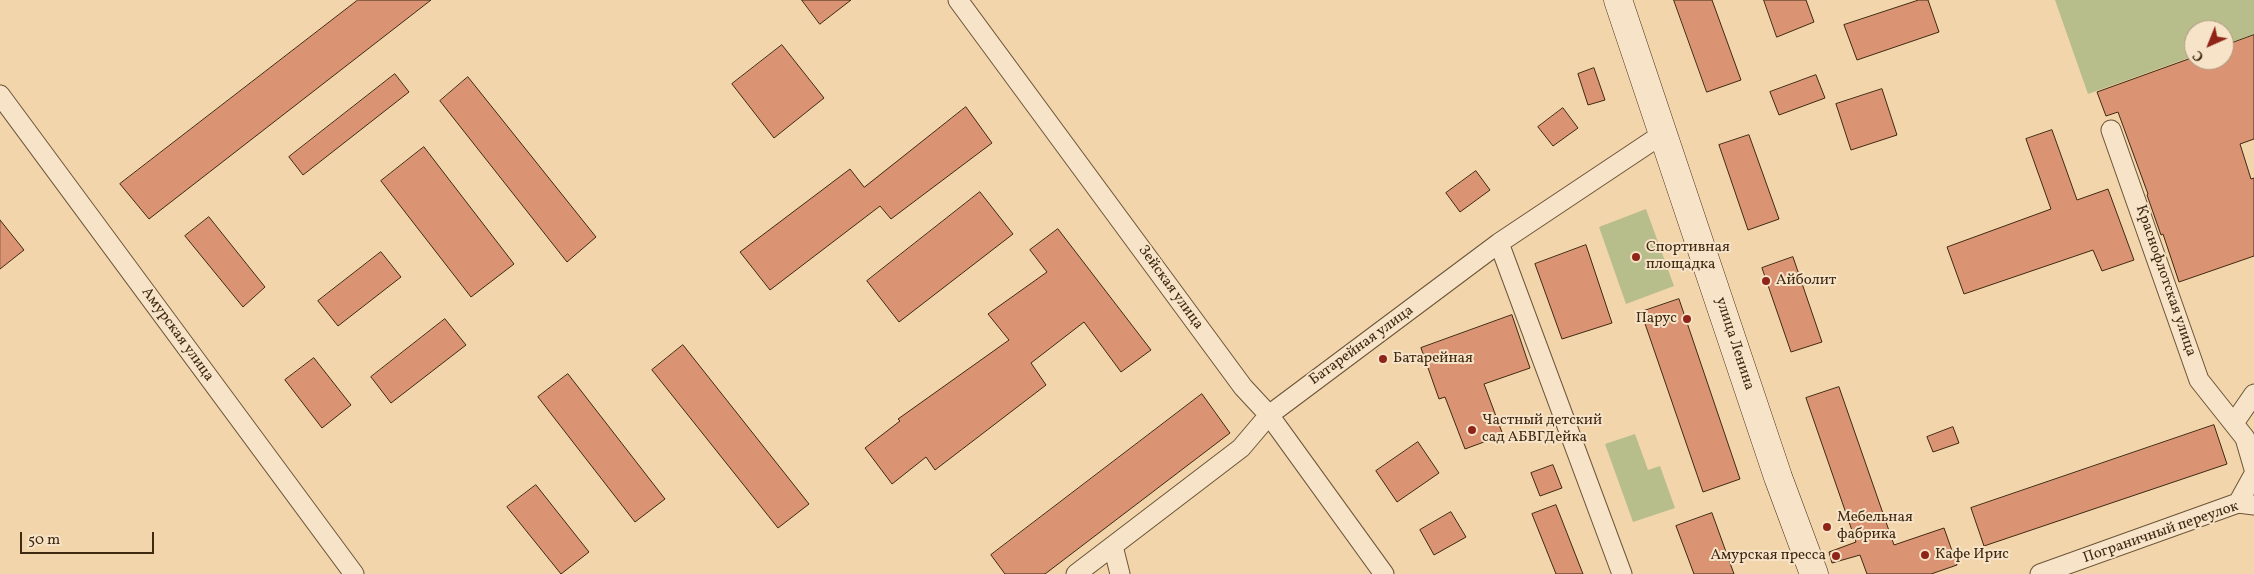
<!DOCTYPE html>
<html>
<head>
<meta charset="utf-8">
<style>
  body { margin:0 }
  #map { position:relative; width:2254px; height:574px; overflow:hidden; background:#f2d5ab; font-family:Vollkorn,serif }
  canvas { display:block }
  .north { position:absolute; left:2184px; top:20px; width:50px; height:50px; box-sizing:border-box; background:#f7e4c8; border:1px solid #ad997f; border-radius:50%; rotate:224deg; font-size:14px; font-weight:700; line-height:20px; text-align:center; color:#3f2911 }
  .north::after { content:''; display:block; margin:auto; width:18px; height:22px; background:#8f2418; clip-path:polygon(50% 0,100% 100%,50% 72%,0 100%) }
  .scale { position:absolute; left:20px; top:532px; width:134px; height:22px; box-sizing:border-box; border:2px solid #3f2911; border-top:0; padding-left:6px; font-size:15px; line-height:18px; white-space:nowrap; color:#3f2911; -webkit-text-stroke:4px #f7e4c8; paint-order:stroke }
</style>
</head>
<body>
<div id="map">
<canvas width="2254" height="574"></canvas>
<div class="north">С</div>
<div class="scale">50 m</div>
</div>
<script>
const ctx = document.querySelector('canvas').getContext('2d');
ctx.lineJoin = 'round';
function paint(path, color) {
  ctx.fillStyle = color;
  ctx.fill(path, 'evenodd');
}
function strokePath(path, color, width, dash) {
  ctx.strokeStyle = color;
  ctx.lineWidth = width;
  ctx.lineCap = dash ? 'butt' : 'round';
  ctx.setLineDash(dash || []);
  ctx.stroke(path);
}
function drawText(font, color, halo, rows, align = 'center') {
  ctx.font = font + ' Vollkorn,serif';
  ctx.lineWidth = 4;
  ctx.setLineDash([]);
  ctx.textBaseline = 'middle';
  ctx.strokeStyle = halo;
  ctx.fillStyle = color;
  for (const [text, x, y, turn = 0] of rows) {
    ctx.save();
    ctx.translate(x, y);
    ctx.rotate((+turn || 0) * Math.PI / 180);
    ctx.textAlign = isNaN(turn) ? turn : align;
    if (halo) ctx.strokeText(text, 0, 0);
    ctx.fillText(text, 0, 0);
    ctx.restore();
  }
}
const green = new Path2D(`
  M2055,0H2254V34L2224,45V30H2194V56L2088,94Z
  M1646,209L1674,286L1626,304L1599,227Z
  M1635,434L1648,470L1660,466L1675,508L1633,522L1605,444Z`);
const building = new Path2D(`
  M358,0H431L149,219L120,184Z
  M802,0H851L820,24Z
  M1674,0H1712L1741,80L1707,92Z
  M1764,0H1806L1814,22L1777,37Z
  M1919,0H1928L1939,32L1857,60L1844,25Z
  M2254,35V139L2240,144L2251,179L2254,178V256L2179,282L2163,234L2161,235L2147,195L2148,194L2118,112L2106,116L2097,92L2194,57V60H2224V46Z
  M782,45L824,98L774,138L732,84Z
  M1594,68L1605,100L1588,105L1578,74Z
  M395,74L409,92L303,175L289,157Z
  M1816,75L1825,98L1779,115L1770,92Z
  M468,77L596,237L567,262L440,101Z
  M1882,89L1897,135L1851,150L1836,104Z
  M966,107L992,143L891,219L880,206L770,290L740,252L850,169L864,187Z
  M1563,108L1578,128L1553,146L1538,127Z
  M2052,130L2077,200L2108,189L2134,260L2102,271L2093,250L1964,294L1947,247L2051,209L2026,139Z
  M1749,135L1779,219L1748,230L1719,145Z
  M424,147L514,264L471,297L381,181Z
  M1476,171L1490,190L1460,212L1446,193Z
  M980,192L1013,234L899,322L867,281Z
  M209,217L265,287L243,307L185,236Z
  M0,220L24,250L0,269Z
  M1058,229L1151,350L1121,372L1084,322L1031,363L1046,385L935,470L926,457L892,484L865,448L900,421L898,419L1009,340L988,314L1047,272L1030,250Z
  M1586,245L1612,323L1562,339L1535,264Z
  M381,252L401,277L338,326L318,301Z
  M1793,257L1822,342L1791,352L1762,268Z
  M1679,299L1740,479L1703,492L1641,312Z
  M1512,315L1530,368L1484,384L1503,435L1465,449L1445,397L1439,399L1421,348Z
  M445,319L466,345L391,403L371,377Z
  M683,345L809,504L778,528L652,370Z
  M314,358L351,405L322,428L285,380Z
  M568,374L665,499L635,522L538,397Z
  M1839,387L1894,545L1944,528L1957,565L1931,574H1867L1860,555L1832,563L1829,552L1856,542L1806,398Z
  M1202,394L1230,433L1045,574H1005L991,555Z
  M2214,425L2227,464L1984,546L1971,508Z
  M1953,427L1959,443L1933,452L1927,437Z
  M1418,442L1439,473L1397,502L1376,471Z
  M1553,465L1562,488L1540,496L1531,473Z
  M536,485L589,552L561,574L507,507Z
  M1556,505L1583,574H1556L1532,514Z
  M1451,512L1466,537L1434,555L1420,530Z
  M1712,513L1734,574H1694L1676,526Z`);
const minor = new Path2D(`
  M958,0L1243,387L1269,415L1384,574
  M0,95L354,574
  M2111,130L2199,380L2245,438L2254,469
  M1499,243L1622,574
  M2234,423L2254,394
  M2238,503L2254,474
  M1113,546L1120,574
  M1076,574L1241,448L1269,415L1499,243L1661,135
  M2040,574L2238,503L2254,505`);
const secondary = new Path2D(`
  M1618,0L1778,477L1814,574`);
const markers = [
  [1636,257,5,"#8f2418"],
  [1766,281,5,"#8f2418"],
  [1687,319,5,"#8f2418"],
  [1383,359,5,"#8f2418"],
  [1472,430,5,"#8f2418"],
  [1827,527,5,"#8f2418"],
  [1925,555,5,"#8f2418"],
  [1836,556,5,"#8f2418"]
];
const poiNames = [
  ["Спортивная",1646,248],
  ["площадка",1646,265],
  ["Айболит",1776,281],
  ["Парус",1677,319,"right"],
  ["Батарейная",1393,359],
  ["Частный детский",1482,421],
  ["сад АБВГДейка",1482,438],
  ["Мебельная",1837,518],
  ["фабрика",1837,535],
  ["Кафе Ирис",1935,555],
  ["Амурская пресса",1826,556,"right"]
];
const streetNames = [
  ["Краснофлотская улица",2165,281,71],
  ["Зейская улица",1170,288,54],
  ["Амурская улица",177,335,54],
  ["улица Ленина",1734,344,72],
  ["Батарейная улица",1362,346,-36],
  ["Пограничный переулок",2161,533,-19]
];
paint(green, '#b8be8b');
paint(building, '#da9474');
strokePath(building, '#3f2911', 1);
strokePath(minor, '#6c5438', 21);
strokePath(secondary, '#3f2911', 29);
strokePath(minor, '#f7e4c8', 19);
strokePath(secondary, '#f7e4c8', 28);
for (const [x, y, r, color] of markers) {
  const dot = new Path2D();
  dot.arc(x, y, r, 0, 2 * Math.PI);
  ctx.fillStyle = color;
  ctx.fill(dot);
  strokePath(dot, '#f7e4c8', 2);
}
drawText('15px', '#3f2911', '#f7e4c8', poiNames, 'left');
drawText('15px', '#3f2911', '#f7e4c8', streetNames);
</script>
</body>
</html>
